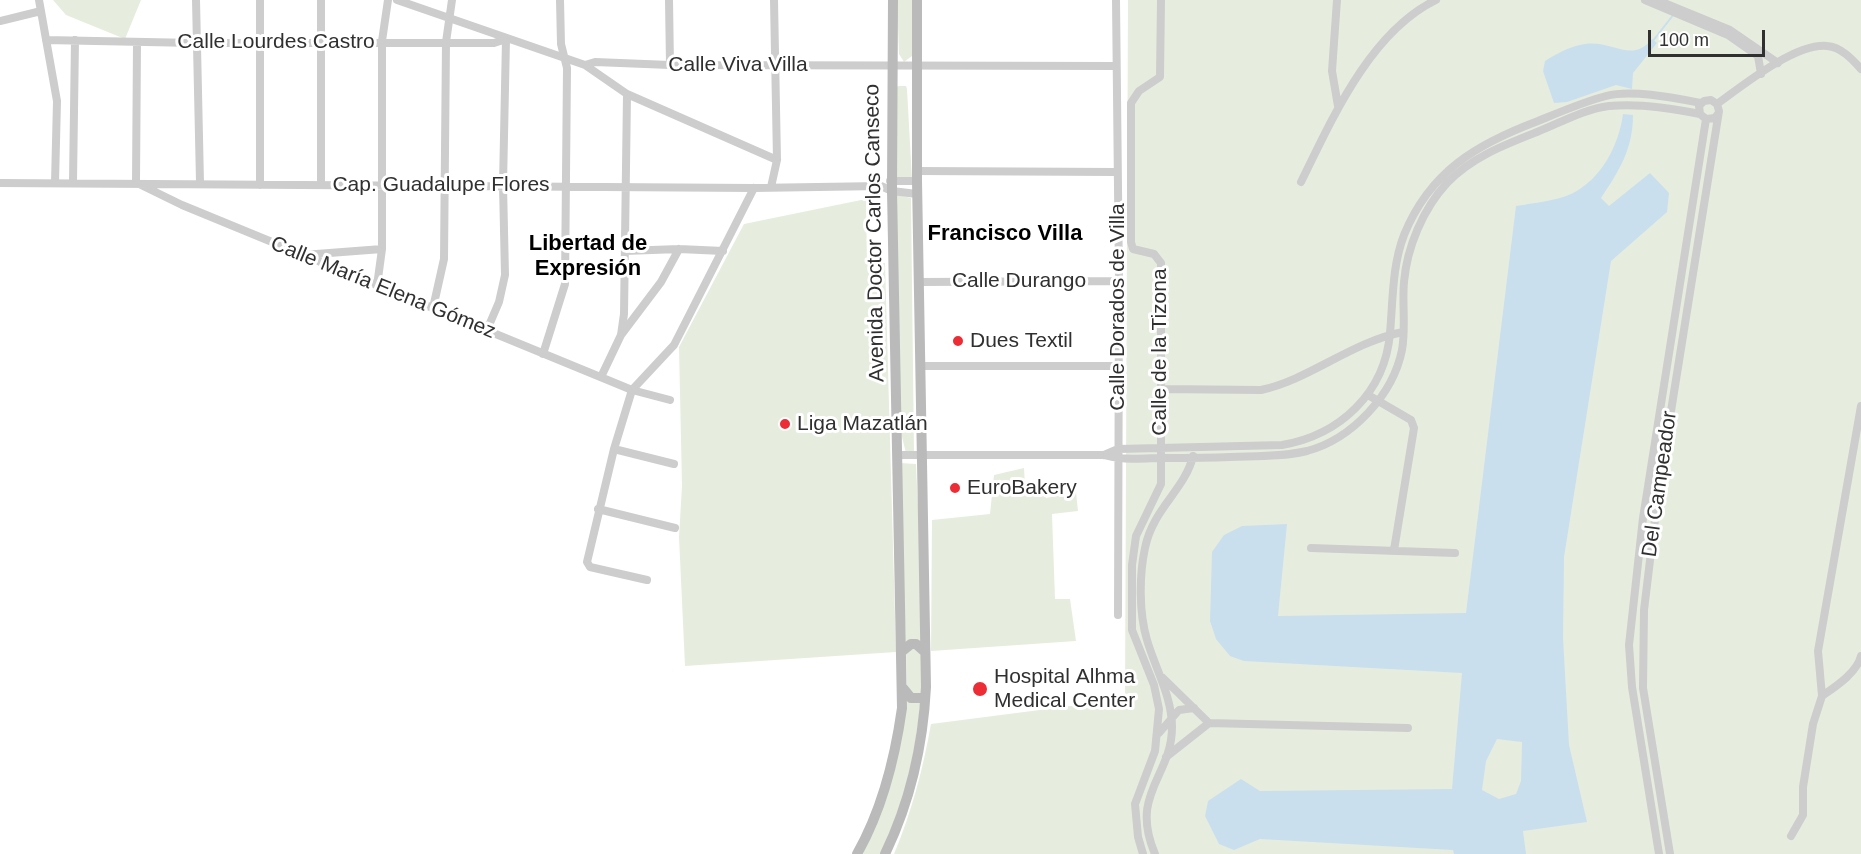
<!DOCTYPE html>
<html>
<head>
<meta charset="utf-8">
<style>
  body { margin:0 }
  #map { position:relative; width:1861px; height:854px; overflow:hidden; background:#fff; font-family:Arial,sans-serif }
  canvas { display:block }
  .scale { position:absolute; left:1648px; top:30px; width:117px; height:27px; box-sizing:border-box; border:3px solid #303030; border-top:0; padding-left:8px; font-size:18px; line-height:21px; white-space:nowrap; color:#303030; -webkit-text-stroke:4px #fff; paint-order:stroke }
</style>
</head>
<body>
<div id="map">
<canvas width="1861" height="854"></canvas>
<div class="scale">100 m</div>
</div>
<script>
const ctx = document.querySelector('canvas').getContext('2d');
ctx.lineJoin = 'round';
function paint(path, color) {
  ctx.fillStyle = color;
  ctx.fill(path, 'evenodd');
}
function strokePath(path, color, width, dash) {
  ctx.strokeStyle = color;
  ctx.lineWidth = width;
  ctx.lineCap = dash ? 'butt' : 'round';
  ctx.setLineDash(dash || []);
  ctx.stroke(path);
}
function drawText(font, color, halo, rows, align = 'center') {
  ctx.font = font + ' Arial,sans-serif';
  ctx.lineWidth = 6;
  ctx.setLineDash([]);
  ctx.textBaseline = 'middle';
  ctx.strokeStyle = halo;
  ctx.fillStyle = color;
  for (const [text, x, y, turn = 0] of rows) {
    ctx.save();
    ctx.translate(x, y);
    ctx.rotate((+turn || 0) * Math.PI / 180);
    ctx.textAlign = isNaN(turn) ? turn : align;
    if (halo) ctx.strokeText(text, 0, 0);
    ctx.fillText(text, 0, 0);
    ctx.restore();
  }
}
const green = new Path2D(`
  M53,0H141L125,39L66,15Z
  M897,0H913L912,56L904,62L899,54Z
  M1128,0H1861V854H894C912,811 923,769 931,724L1125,699Z
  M899,86H906L907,89L912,180L896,178L892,88Z
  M895,194L911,198L914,453H906L901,433Z
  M866,199L867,263H885L896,652L685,666L679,537L682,486L679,347L744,224Z
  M900,463L916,464C921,594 941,733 880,854H863L905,719L907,684Z
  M1024,468L1025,486L1042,489L1046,498L1076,492L1078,511L1052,514L1055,599H1070L1076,641L931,651L932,520L990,514L994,475Z`);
const water = new Path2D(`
  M1652,39L1657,43L1633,73L1632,89L1616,85L1567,102L1554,103L1543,71L1545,61C1558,53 1570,46 1585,44C1613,40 1632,64 1652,39Z
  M1623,114L1633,115C1633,149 1619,171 1601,198L1609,206L1650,173L1669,193L1667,212L1611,261L1564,557L1563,638L1569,745L1587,822L1523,831L1526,854H1454L1453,850L1260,839L1234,850L1219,844L1205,816L1208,801L1241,779L1260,791L1452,789L1462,673L1244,661L1230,656L1216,639L1210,621L1212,552L1224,535L1242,526L1287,524L1278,616L1466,613L1516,206C1534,203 1555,201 1571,194C1601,180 1619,145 1623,114ZM1497,739L1522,742L1521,781L1516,794L1499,799L1482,790L1486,761Z`);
const stream = new Path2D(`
  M1652,42L1674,14`);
const minor = new Path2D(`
  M39,0L57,101L55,183
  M196,0L200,182
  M321,0V185
  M397,0L585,65L627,94L777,160
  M669,0L670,65
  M1116,0L1119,281L1118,615
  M1337,0L1332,71L1338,106
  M1645,0L1728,35L1758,56L1761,74
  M1657,0L1730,30L1778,63
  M0,21L41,11
  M46,40L195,43H494L506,39
  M585,65L595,62L670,65L1116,66
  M1717,104C1742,86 1795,43 1827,46C1841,47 1852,59 1861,69
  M917,171L1116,172
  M890,181H917
  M73,182L75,40
  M136,182L137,43
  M1301,182C1332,119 1370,32 1436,0
  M0,183L754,188L881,186L892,191L917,194
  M137,183L182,205L632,390L670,400
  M260,185V0
  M771,187L777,160L774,0
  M625,251L679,249L723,251
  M303,255L382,249
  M919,282L1119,281
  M377,286L382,249V41L388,0
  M433,308L444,259L446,42L452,0
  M487,330L499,302L505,275L503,185L506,39
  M621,335L661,282L679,249
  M543,354L565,284L567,68L561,44L560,0
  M922,366H1118
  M601,377L621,335L624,314L627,94
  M1162,389L1261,390C1309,380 1351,342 1403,332
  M1368,395L1411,420L1414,428L1394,550
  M614,449L674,464
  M898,455H1104C1123,461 1141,458 1162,458C1185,458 1207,458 1230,457C1255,456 1282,457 1307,451C1352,439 1393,395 1402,350C1406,328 1402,304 1404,282C1407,247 1423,209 1447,183C1472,157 1504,145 1537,132C1560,123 1584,109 1609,106C1638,103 1671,108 1700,114
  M1104,455L1118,449L1282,445C1340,435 1385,393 1390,333C1393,300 1392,266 1404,235C1430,171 1477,144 1538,121C1560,112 1583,102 1606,96C1631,89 1675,98 1701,103
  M598,509L675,528
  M1311,548L1455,553
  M647,580L590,567L587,562L614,449L632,390L674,345L754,188
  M1163,678L1209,723
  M1822,696C1835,687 1857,673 1861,656
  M1209,723L1408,728
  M1159,733L1179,710L1194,708
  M1166,757L1209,723
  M1791,836L1803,815V787L1813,724L1822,696L1818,651L1861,406
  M1143,854L1138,837L1135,804L1155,751L1159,709L1154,685L1132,630V565L1136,536L1161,484V263L1154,254L1133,249L1131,242V103L1139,91L1160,77L1161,0
  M1155,854C1129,793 1172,777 1172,727C1172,696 1155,668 1147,640C1139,613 1139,576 1145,548C1153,508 1185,490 1193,456
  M1659,854L1632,687L1629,645L1643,518L1706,119
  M1670,854L1643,688L1644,610L1659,486L1719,111L1717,104L1711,100L1704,101L1699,106L1700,114L1706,119L1715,118L1718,114`);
const secondary = new Path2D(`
  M901,652L911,644H916L925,652
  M902,687L911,698H925
  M857,854C882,810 895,758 902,708L892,191L893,0
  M885,854C911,800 923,746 926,687L917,181V0`);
const markers = [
  [958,341,6,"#ec2d36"],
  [785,424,6,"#ec2d36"],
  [955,488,6,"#ec2d36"],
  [980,689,8,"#ec2d36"]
];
const streetNames = [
  ["Calle Lourdes Castro",276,42],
  ["Calle Viva Villa",738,65],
  ["Cap. Guadalupe Flores",441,185],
  ["Avenida Doctor Carlos Canseco",875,233,-91],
  ["Calle Durango",1019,281],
  ["Calle María Elena Gómez",383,288,22],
  ["Calle Dorados de Villa",1118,307,-90],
  ["Calle de la Tizona",1160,352,-90],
  ["Del Campeador",1660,484,-82]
];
const poiNames = [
  ["Dues Textil",970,341],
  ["Liga Mazatlán",797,424],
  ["EuroBakery",967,488],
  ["Hospital Alhma",994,677],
  ["Medical Center",994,701]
];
const neighbourhoodNames = [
  ["Francisco Villa",1005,234],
  ["Libertad de",588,244],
  ["Expresión",588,269]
];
paint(green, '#e6edde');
paint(water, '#c9dfee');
strokePath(stream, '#c9dfee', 2);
strokePath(minor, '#cdcdcd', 8);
strokePath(secondary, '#bababa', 10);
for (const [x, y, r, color] of markers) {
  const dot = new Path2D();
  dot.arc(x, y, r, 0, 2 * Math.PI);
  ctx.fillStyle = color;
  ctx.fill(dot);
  strokePath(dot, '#fff', 2);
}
drawText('21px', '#303030', '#fff', streetNames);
drawText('21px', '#303030', '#fff', poiNames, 'left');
drawText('bold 22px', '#000', '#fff', neighbourhoodNames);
</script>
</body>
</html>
